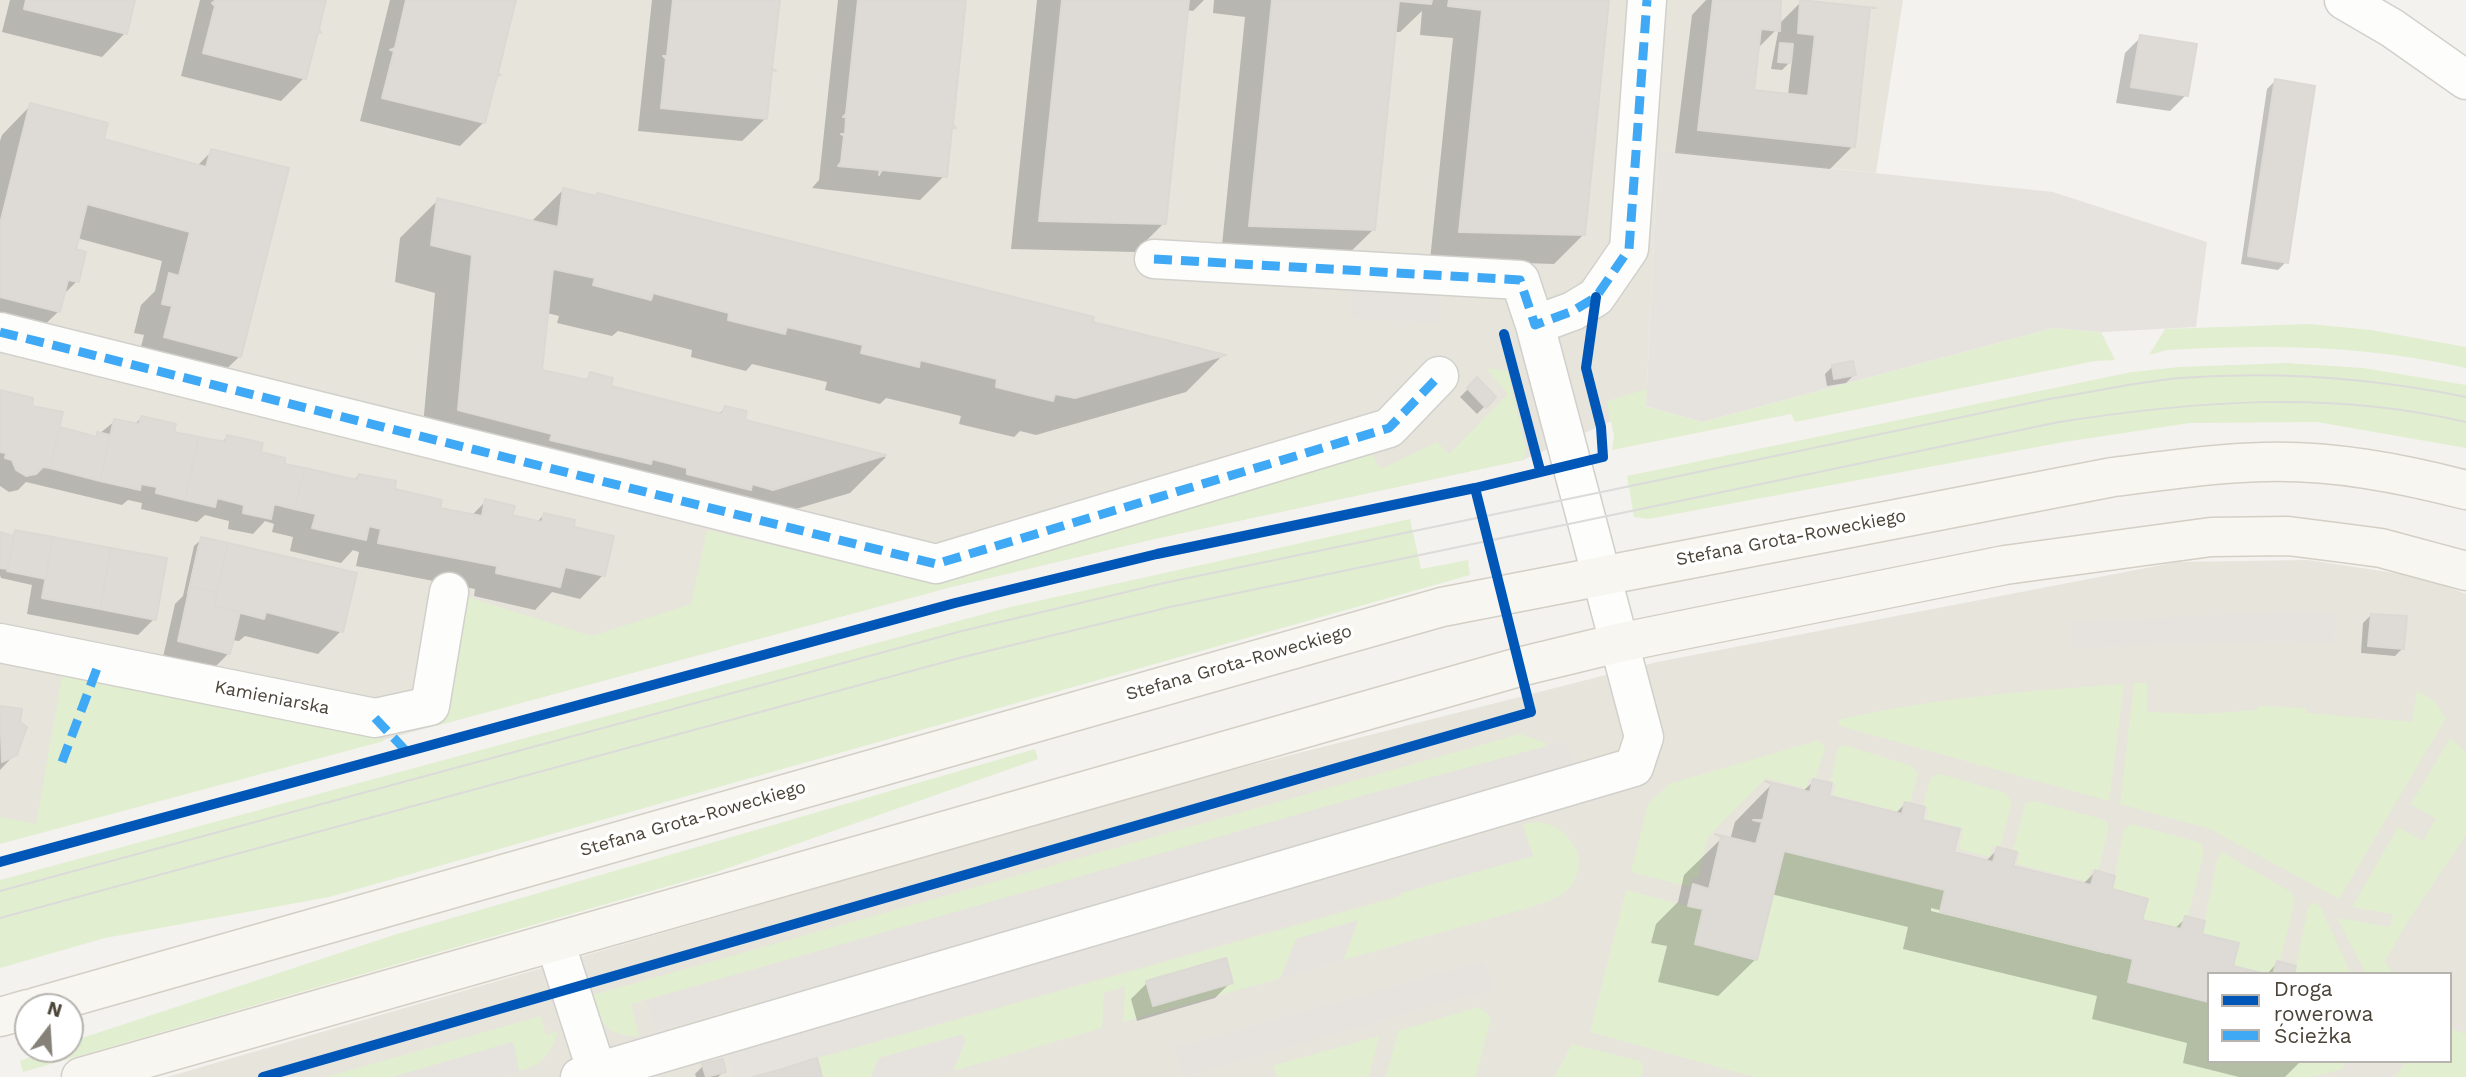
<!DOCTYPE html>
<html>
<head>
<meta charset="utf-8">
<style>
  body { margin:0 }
  #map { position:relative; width:2466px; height:1077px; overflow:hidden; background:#f4f2ee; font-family:"Work Sans",sans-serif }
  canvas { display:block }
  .legend { position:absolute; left:2207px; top:972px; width:245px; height:91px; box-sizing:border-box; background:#fff; border:2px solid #b7b4b0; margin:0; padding:9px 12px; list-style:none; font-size:21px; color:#4b4439 }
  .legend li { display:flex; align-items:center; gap:14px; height:35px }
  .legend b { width:35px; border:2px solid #b7b4b0 }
  .north { position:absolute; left:14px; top:993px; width:70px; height:70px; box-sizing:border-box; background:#fff; border:2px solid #b7b4b0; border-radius:50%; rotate:17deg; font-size:19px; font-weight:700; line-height:28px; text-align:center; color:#4b4439 }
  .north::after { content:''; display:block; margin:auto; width:24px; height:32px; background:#868178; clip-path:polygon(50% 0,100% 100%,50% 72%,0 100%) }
</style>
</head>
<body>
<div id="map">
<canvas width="2466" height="1077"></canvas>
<ul class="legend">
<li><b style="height:9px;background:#0057b8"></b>Droga rowerowa</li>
<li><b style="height:9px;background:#3fa9f5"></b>Ścieżka</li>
</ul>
<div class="north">N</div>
</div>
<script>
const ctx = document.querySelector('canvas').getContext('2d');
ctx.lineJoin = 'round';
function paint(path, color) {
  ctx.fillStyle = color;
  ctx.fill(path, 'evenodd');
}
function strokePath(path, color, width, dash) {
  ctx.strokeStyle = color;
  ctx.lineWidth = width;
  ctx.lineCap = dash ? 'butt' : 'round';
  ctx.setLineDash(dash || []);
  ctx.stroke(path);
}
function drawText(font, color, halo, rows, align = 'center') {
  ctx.font = font + ' "Work Sans",sans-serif';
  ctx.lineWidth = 7;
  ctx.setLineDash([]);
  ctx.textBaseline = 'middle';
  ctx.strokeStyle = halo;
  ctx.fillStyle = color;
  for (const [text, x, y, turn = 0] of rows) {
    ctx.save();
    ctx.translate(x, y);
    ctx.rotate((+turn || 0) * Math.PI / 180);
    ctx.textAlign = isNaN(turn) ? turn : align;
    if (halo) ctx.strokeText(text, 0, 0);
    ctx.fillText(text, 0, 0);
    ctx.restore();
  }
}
const residential = new Path2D(`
  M0,0H1903L1876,173L1658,150L1646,406L1523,460L1154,539L951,587L0,843Z
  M2308,560L2422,577L2466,594V1077H167L1165,787L1657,662L2177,562ZM2209,974H2450V1061H2209Z`);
const green = new Path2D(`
  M2308,324L2371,330L2466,347V368C2367,345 2268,344 2167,350L2149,355L2165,329Z
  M2053,328L2101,332L2115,360L2095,361L1795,422L1791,414L1612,450L1614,436L1607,401L1647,389L1646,406L1702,422Z
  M2287,363L2363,368L2466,385V448L2317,422L2190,423L2064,442L1648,519L1634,517L1627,476L2132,372L2180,367Z
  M1486,368L1508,371L1526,449L1523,460L1154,539L951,587L436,726L438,701L461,595L592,636L691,604L707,530L917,579L1371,453L1381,469L1437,442L1449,454L1508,394Z
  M1410,519L1421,569L1468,560L1470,575L329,897L105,938L0,968V880L1010,607Z
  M62,676L377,734L384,741L0,844V817L36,824Z
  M2134,683H2147V712L2201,714L2258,710V706L2305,708L2306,713L2412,722L2417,691L2434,701L2446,718L2339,899L2210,829L2120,804Z
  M2124,684L2109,801L1840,726L1838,720C1932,698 2028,691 2124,684Z
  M1520,734L1546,743L1545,747L1373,793L631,1004L639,1036C609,1037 599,1023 589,996Z
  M2450,738L2466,752V835L2410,918L2385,961L2393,974H2366L2337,918L2390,927L2393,914L2352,907L2398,827L2423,841L2436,819L2411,804Z
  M1819,740L1825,748L1815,779L1809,778L1806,789L1766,778L1708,837L1698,878H1692L1690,887L1631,872L1648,804L1669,784Z
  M1844,745L1912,766L1918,773L1910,803L1902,801L1899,812L1833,795L1836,785L1830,782L1838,749Z
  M1035,749L1038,759L714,873L23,1072L20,1061L52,1049H70V1042L397,934Z
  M1940,774L2006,793L2012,803L2000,847L1993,845L1990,857L1959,849L1963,828L1926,819L1928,808L1923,806L1930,778Z
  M2034,801L2105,820L2109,826L2098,871L2091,869L2088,882L2017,864L2020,853L2013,850L2025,804Z
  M1539,822C1567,826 1590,855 1573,883C1566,896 1548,901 1535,906L1343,960L1358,921L1296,939L1281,978L1123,1022L1125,986L1104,993L1102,1028L953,1071L965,1042L879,1058L871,1077H823L818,1058L1401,896V892L1533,856L1522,824Z
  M2132,824L2201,843L2204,852L2188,917L2185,916L2181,929L2143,919L2148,898L2112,889L2124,829Z
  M1784,852L1944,890L1940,912L2133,960L2128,983L2209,1002V1061H2346L2342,1069L2312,1077H1755L1590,1032L1626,890L1703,910L1695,945L1757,960Z
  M2222,852L2291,892L2295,900L2280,962H2276L2273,974L2233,966L2239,943L2202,934L2217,860Z
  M2314,902L2320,906L2351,974H2294L2308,907Z
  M1479,1007L1491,1017L1476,1077H1386L1398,1031Z
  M541,1016L546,1035L558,1031C551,1055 543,1064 519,1071L512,1042L393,1077H326Z
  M2450,1029L2466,1034V1077H2395L2406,1061H2450Z
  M1379,1036L1369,1077H1278L1272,1066Z
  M1572,1044L1640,1061L1644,1067L1641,1077H1554Z`);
const parking = new Path2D(`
  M1658,150L2053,192L2207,242L2196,327L2101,332L2053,328L1702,422L1646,406Z
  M1351,289L1439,292V323L1351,318Z
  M2278,612L2336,613L2334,643L2277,641L2072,648L2071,622Z
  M1565,741L1574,769L656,1031L646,1001L1373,793Z
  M1522,824L1533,856L747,1077H734L727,1052Z
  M1358,920L1343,960L1281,978L1296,939Z
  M1484,961L1493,989L1183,1077L1174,1048Z
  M963,1034L965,1042L953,1071L933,1077H871L879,1058Z
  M513,1042L519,1071L498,1077H393Z`);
const shadow = new Path2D(`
  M10,0H133L125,33L102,57L2,32Z
  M200,0H324L304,78L281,101L181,76Z
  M390,0H514L484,122L460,146L360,121Z
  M652,0H778L766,118L742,141L638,131Z
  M838,0H964L944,176L920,200L812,188L819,180Z
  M1037,0H1204L1193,11L1186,10L1164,223L1135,252L1011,249Z
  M1214,0H1607L1583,235L1554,264L1430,260L1453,38L1420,35L1422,11L1400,32H1394L1374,229L1344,258L1221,255L1245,17L1213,13Z
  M1706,0H1779L1776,27L1802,1L1868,9L1853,146L1830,169L1675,153L1692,15ZM1779,27L1771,69L1782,70L1792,60L1788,95L1752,91L1757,49Z
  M2141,37L2186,95L2170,111L2116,103L2125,53Z
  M2275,81L2286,262L2278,270L2241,264L2267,89Z
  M31,105L102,140L197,166L212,151L240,356L210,385L136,366L144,335L134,333L141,305L155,291L162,261L77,238L74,251L77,281L63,295L59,311L29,340L0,333V141L2,135Z
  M563,190L594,198L597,195L1222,356L1186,392L1036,435L1020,431L1014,437L959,424L961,416L886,398L880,404L825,390L827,382L752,364L746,371L691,357L692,350L618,331L612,336L557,323L559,316L547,313L540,371L585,381L591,374L609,387L718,415L725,408L743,421L886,457L850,493L735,527L421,448L435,293L395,282L400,238L438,200L531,222Z
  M1832,367L1854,375L1846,383L1827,386L1825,374Z
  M1477,380L1494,397L1477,414L1460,397Z
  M0,392L30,407L58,429L94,438L115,421L134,425L141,418L172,433L221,443L227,437L283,465L353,481L359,475L438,510L471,516L486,501L510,517L537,522L545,514L572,528L603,575L580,599L552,592L535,610L474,596L475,589L356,566L359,552L353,550L341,563L290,551L293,537L272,532L274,524L265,521L253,534L228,529L229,521L205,515L197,522L141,509L142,503L128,500L122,505L26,482L18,490L9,492L0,486Z
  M16,532L154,619L138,635L27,614L32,585L1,578L0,575V534L11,537Z
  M202,539L341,631L318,654L245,636L239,641L232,640L229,653L213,669L163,657L175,604L183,596L194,546ZM198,545H201L190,595L187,594Z
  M2371,615L2403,648L2395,656L2361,653L2363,623Z
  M0,708L20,711L15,754L0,770Z
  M1814,781L1827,798L1895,814L1905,804L1952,854L1985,862L1998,849L2011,867L2082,885L2095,872L2140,921L2174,929L2186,918L2200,935L2209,974V1061H2301L2285,1077H2239L2183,1063L2187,1043L2092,1019L2097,996L1903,949L1908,927L1771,894L1756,959L1718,996L1658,982L1667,946L1651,943L1656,924L1678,902L1684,875L1722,838L1730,840L1735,822L1772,784L1802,792ZM1931,908L2107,951V954L1931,911Z
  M2277,963L2292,974H2267Z
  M1231,982L1215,998L1137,1021L1131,999L1147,983Z
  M703,1066L724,1071L718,1077H696L695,1074Z`);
const building = new Path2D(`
  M26,0H135L127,34L24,9Z
  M216,0H326L319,29L321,33L318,32L306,79L203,53L215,6L212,3Z
  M406,0H516L498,73L501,75L497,76L485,123L382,98L394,51L390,50L395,48Z
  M673,0H780L772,68L776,71L772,70L767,119L661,108L666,59L663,56H667Z
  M858,0H966L953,125L956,128H952L947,177L882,170L879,175L880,170L838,166L841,162L844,136L841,134H845L846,117H843L846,114Z
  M1062,0H1189L1166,224L1039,221Z
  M1272,0H1432L1431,4L1399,1L1375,230L1249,226Z
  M1449,0H1609L1585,235L1459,232L1482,10L1448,6Z
  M1713,0H1781L1780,31L1761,29L1754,90L1808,96L1815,35L1798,33L1800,0L1876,8H1870L1855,147L1698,130Z
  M2140,35L2197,44L2188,96L2131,87Z
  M1780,43L1793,44L1791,63L1778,62Z
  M2275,79L2315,86L2288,263L2248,256Z
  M30,103L108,123L104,139L206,167L211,149L289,168L241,357L164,337L172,306L162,304L169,273L179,276L190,232L87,204L76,249L86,252L79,282L68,280L60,312L0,297V224Z
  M563,188L596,196L597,193L1094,317L1093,322L1226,355L1075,398L1055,394L1053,401L996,387L997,379L920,360L919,367L861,353L863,345L787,327L785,334L728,320L729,313L653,293L651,300L593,285L595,278L553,269L542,370L588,380L590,372L613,378L611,386L722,414L725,406L747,411L745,420L886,455L773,490L752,484L751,490L687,474V468L652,459L651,464L550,440L552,434L458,410L472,255L431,245L437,198L558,227Z
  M1853,361L1856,375L1834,379L1832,365Z
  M1477,377L1496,397L1486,408L1467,388Z
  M0,390L33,398L32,406L63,412L50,468L43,467L36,474L26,476L16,470L12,460L5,458L6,453L0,452Z
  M141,416L176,424L174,432L199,437L185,500L156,493L157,487L141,484L140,490L100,481L114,419L139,424Z
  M60,427L97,437V432L110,435L100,481L50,468Z
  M227,435L263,443L261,452L285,458V464L305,468L294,509L274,504L271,519L243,513L244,505L217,498L215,507L185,500L199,437L225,442Z
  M305,468L357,480L359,474L396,481L395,489L442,500L440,508L482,516L485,499L515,506L512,515L542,522L544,513L575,520L574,527L614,536L605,576L565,567L560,587L496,573L497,566L378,543L381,529L369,526L366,540L312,528L316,514L294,509Z
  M15,530L53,537L46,579L7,571Z
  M0,532L14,536L8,569L0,568Z
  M53,537L111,548L100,609L42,598Z
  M201,537L228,543L217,593L190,586Z
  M228,543L357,573L343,632L266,612L264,619L214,606Z
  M111,548L167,558L156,620L100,609Z
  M190,586L217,593L214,606L240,612L230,654L178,641Z
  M2371,614L2407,616L2404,649L2368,646Z
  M0,706L22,709L20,722L27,727L17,755L2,762Z
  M1813,779L1832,783L1829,796L1902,814L1905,802L1925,807L1922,820L1960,829L1954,852L1993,862L1997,847L2017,852L2013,866L2091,885L2095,870L2115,876L2112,889L2148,899L2142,920L2181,929L2185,916L2205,921L2202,934L2239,943L2233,966L2265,974H2209V1002L2128,982L2133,959L1940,912L1945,890L1784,851L1757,960L1695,944L1703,909L1688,906L1693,884L1709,889L1721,837L1715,834L1756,844L1762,822L1753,820H1763L1771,784L1765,781L1810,792Z
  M1226,958L1233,983L1153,1006L1146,981Z
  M2277,961L2296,966L2294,974H2273Z
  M817,1058L822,1077H785L782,1069Z
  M723,1059L726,1072L706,1077L702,1064Z
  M782,1069L785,1077H753Z`);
const street = new Path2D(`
  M2344,0L2392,28L2466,80
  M1535,325L1573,311L1596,297L1629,249L1647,0
  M0,332L936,564L1389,428L1439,376
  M0,643L375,718L430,706L449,592
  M555,942L597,1072
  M580,1077L1634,767L1644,737L1535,325L1520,280L1154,259`);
const secondary = new Path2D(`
  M36,1007L1442,607L2113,477C2163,471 2213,463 2264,462C2332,460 2400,473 2466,490
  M0,1017L28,1009
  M81,1077L1519,667L1618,643L2005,565L2211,537L2288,536L2351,544L2381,548L2466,571`);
const tram = new Path2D(`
  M0,891L958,632L1164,583L2049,399C2092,392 2136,382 2180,378C2276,371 2372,378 2466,397
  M0,918L963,657L1170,607L2059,422C2195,401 2330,390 2466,422`);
const quiet = new Path2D(`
  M1154,259L1520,280L1535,325L1573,311L1596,297L1629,249L1647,0
  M0,332L936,564L1389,428L1439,376
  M375,718L407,752
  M62,762L99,663`);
const cycleway = new Path2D(`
  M1504,334L1540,470
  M0,862L955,603L1157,554L1475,488L1603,457L1601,427L1586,368L1596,297
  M263,1077L1531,712L1475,488`);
const streetNames = [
  ["Stefana Grota-Roweckiego",1791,538,-11],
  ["Stefana Grota-Roweckiego",1239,663,-16],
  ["Kamieniarska",272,698,11],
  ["Stefana Grota-Roweckiego",693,819,-16]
];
paint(residential, '#e7e4dc');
paint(green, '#e1eecf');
paint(parking, '#e6e3df');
paint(shadow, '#0003');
paint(building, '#dedbd6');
strokePath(building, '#dcd9d4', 2);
strokePath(street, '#d2d0cb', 41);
strokePath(secondary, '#d3cfc5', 41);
strokePath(street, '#fdfdfc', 38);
strokePath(secondary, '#f7f6f1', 38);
strokePath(tram, '#dbdbda', 2);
strokePath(quiet, '#3fa9f5', 9, [18, 9]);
strokePath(cycleway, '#0057b8', 10);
drawText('18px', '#4b4439', '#fff', streetNames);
</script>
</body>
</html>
